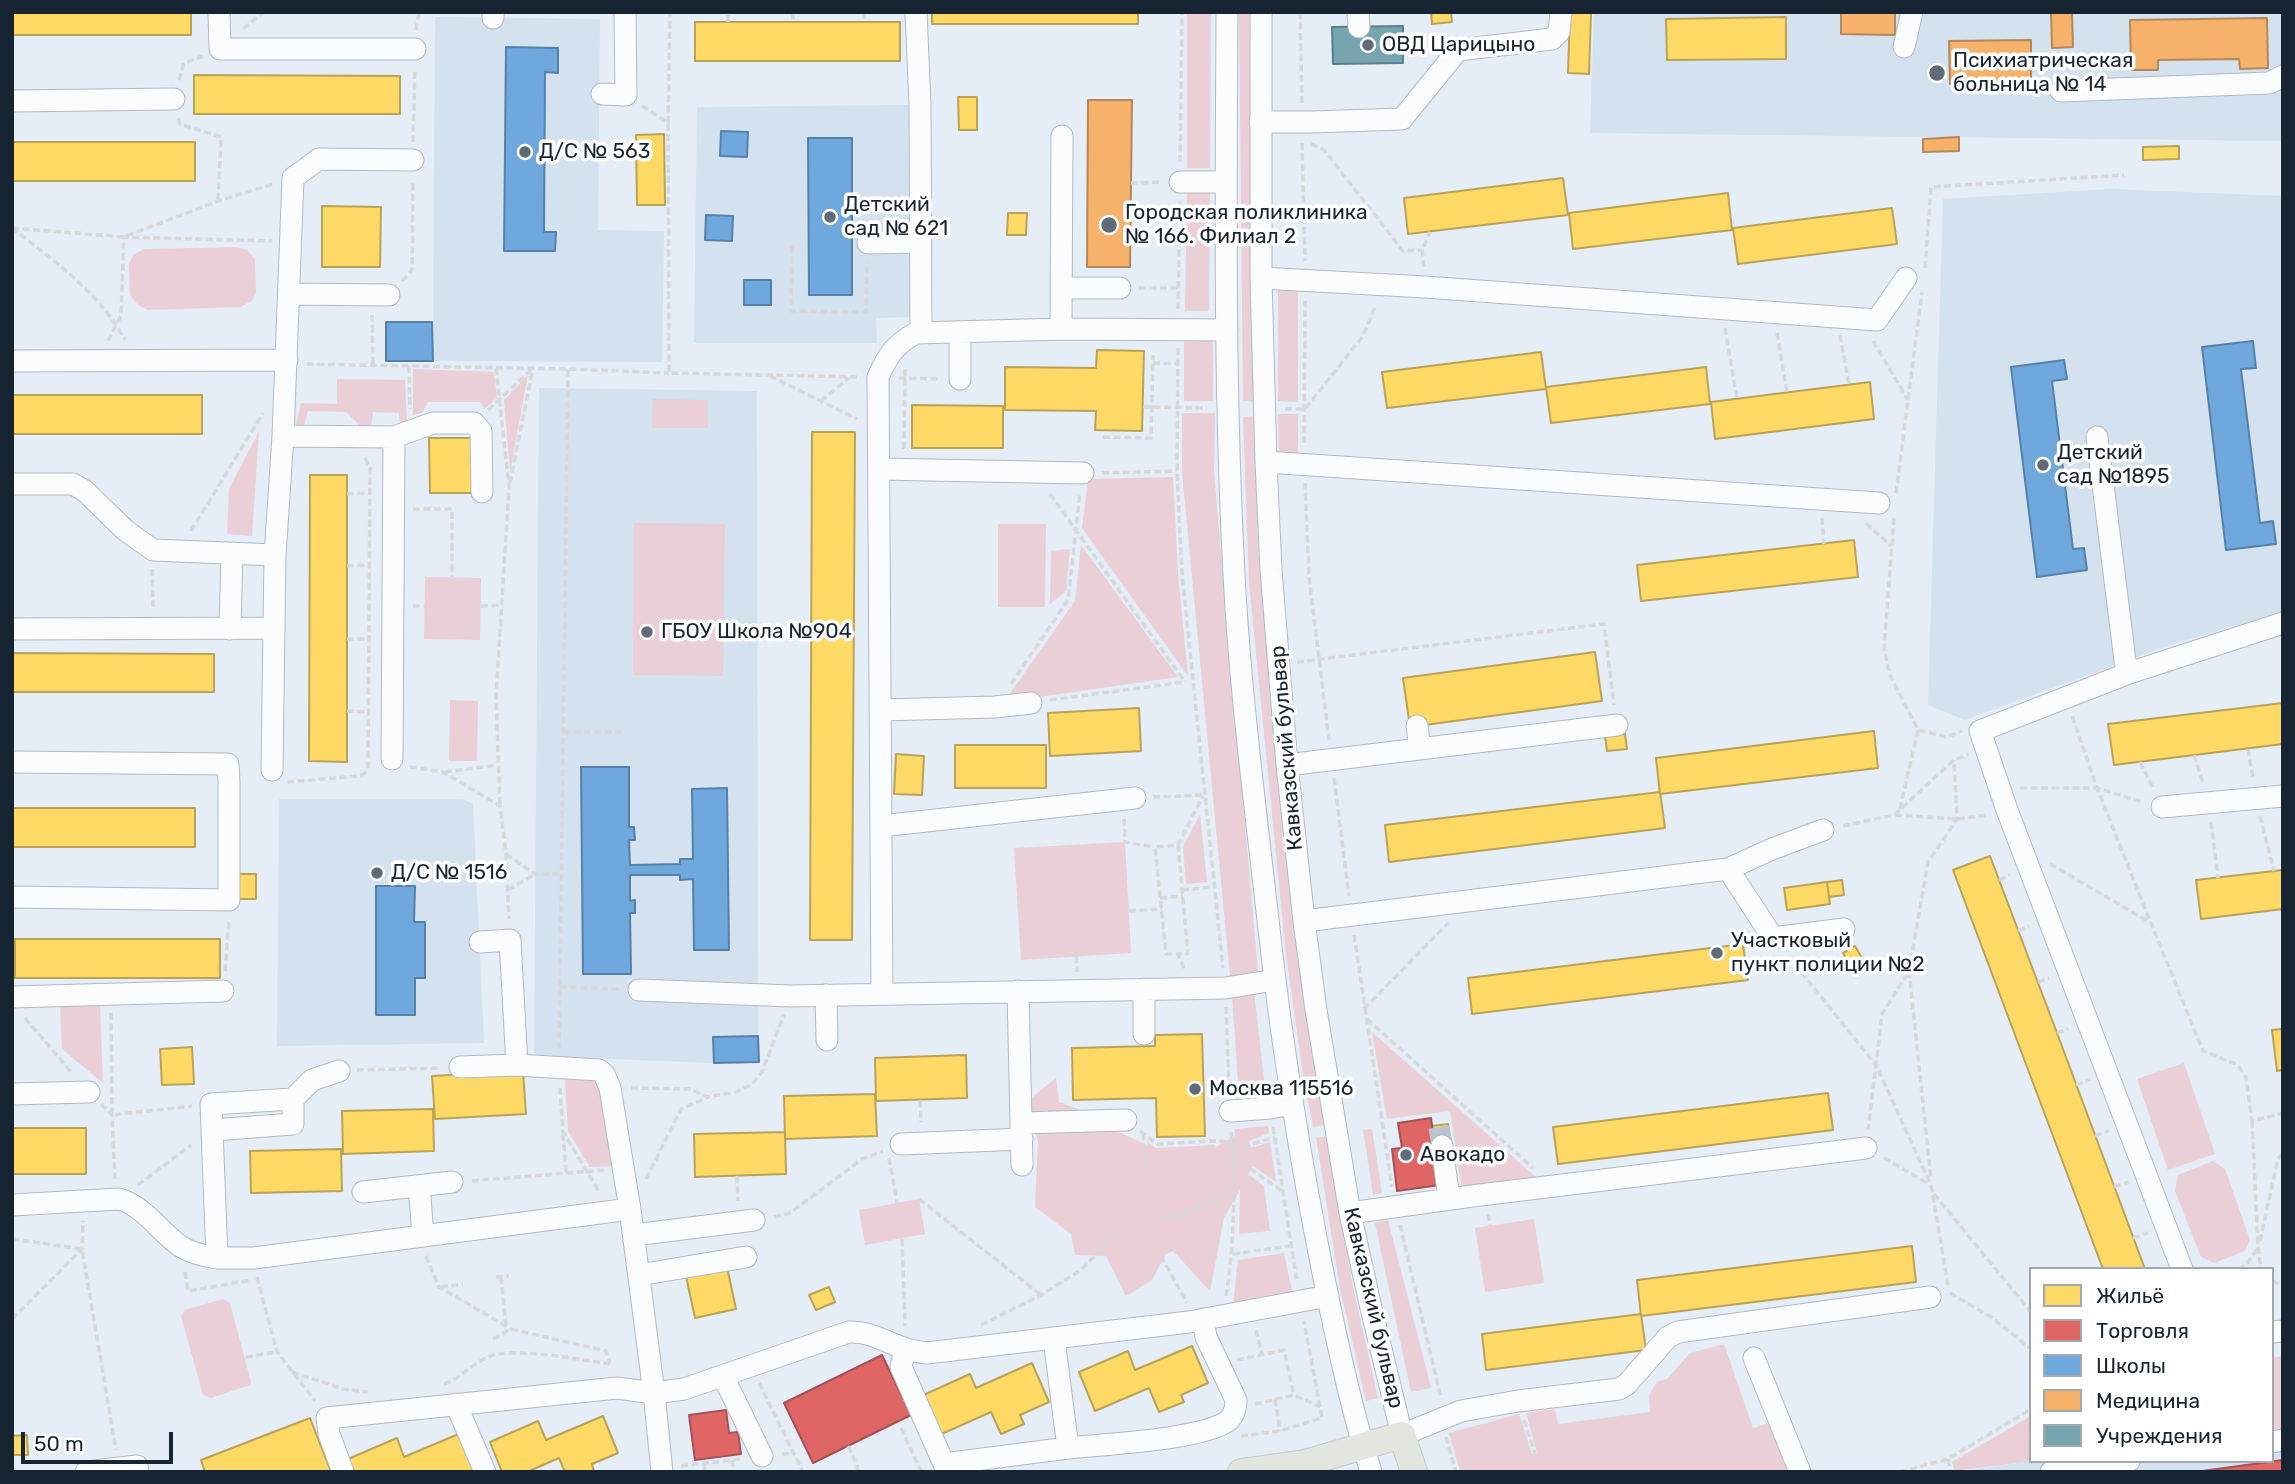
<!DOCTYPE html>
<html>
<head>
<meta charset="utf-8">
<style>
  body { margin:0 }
  #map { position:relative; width:2295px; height:1484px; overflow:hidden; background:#e5edf6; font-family:Rubik,sans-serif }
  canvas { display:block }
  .frame { position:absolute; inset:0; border:14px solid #172533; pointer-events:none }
  .legend { position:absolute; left:2029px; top:1267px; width:245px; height:196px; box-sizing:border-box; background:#fff; border:2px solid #a2a8ad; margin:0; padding:9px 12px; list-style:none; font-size:21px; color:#172533 }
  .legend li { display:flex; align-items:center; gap:14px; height:35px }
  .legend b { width:35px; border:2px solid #a2a8ad }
  .scale { position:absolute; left:21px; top:1432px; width:152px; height:32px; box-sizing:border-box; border:4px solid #172533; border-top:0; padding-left:9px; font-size:21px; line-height:24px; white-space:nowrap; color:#172533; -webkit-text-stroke:5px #fff; paint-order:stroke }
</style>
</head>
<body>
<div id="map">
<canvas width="2295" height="1484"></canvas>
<div class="frame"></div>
<ul class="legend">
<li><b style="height:19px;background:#ffd966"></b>Жильё</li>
<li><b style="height:19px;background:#e06666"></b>Торговля</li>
<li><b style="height:19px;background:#6fa8dc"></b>Школы</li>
<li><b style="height:19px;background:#f6b26b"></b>Медицина</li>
<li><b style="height:19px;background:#76a5af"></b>Учреждения</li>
</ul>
<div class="scale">50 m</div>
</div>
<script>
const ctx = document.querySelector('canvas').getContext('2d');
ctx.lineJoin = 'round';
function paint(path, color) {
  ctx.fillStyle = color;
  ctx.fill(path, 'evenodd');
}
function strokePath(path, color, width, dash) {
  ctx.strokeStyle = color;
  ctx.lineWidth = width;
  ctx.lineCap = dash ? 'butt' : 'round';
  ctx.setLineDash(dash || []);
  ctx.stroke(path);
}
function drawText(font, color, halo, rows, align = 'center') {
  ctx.font = font + ' Rubik,sans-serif';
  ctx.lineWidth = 7;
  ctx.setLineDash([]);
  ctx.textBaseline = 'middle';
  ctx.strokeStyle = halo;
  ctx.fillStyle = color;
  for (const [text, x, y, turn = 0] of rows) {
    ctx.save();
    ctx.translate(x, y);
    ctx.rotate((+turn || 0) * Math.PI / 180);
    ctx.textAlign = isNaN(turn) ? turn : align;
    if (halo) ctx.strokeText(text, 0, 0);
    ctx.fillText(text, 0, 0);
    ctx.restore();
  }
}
const built = new Path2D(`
  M1594,12H2283V141L1590,133Z
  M435,17L600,19L598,230L664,231L662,362L433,361Z
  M911,105V317L876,318L877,343H694L697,107Z
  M2111,189L2283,196V612L2167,646L1965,720L1928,705L1943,199Z
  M539,388L757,391L758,1036L713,1037L714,1063L534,1056Z
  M279,799H463L473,804L484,1043L277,1046Z
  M2283,1429V1472H1953L2033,1461H2272V1431Z`);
const green = new Path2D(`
  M1187,12H1211L1210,168H1187Z
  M1239,12H1249L1255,402L1243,401Z
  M1187,192L1210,193L1209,311H1185Z
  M236,247L247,250L255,259L256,293L252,301L240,307L147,310L138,305L130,295L129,264L133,255L144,249Z
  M1298,287V402L1278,401V289Z
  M1184,337H1213V401H1184Z
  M413,369L494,372L497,398L484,409L480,402H428L422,413L413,415Z
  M528,375L510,472L504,400Z
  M337,379L405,380L407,424L400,425L399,413L373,412L371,427H361L346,412L308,411L303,430L295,429L301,403L337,404Z
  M653,399L708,400V428H652Z
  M1182,413H1215L1214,472L1258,971L1230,976L1182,472Z
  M1278,414H1298V456H1284L1279,450Z
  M1256,416L1258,548L1286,832L1325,1125L1313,1127L1303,1075L1286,955L1249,583L1243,417Z
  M259,431L252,536L227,534L229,489Z
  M1173,477L1178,574L1188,676L1082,528L1088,479Z
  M634,523L725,524L723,676L633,675Z
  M998,524H1046L1045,607H998Z
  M1081,545L1178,677L1004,702L1075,601Z
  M1070,549L1066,591L1050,604L1051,551Z
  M425,577L481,578L480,640L424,639Z
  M450,700L478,701L477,761H449Z
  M1200,814L1207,882L1186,884L1183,847Z
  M1125,842L1131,953L1021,960L1014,848Z
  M1254,992L1266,1096H1239L1232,995Z
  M100,1004L103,1083L62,1049L60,1005Z
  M1372,1032L1539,1180L1462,1191L1450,1111L1387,1119Z
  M2184,1063L2215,1154L2168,1170L2137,1079Z
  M1056,1078L1059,1102L1084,1111L1110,1128L1147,1145V1141L1156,1148L1214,1145L1216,1147L1235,1136V1129L1268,1126L1269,1133L1249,1141L1251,1148L1270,1142L1276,1182L1253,1166L1248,1174L1264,1186L1270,1231L1239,1234L1240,1190L1224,1218L1210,1291L1173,1251L1166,1254L1152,1280L1126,1296L1106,1256L1075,1255L1071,1234L1035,1207L1038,1142L1030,1099Z
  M565,1079L595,1080L601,1083L617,1166L590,1167L568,1131Z
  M1372,1129L1382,1193L1373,1195L1363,1130Z
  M1328,1136L1353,1287L1378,1398L1366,1401L1340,1288L1316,1138Z
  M2213,1161L2225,1169L2250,1240L2245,1251L2214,1263L2201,1257L2175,1191L2178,1175Z
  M919,1199L925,1234L865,1245L859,1210Z
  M1534,1219L1544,1283L1485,1292L1475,1228Z
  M1388,1220L1431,1388L1411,1392L1375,1223Z
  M1284,1253L1293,1295L1233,1306L1238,1260Z
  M223,1299L230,1303L251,1382L250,1385L211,1398L203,1395L181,1316L185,1310Z
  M1724,1344L1753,1428L1769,1423L1790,1472H1460L1449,1433L1519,1414L1532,1454L1537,1453L1526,1413L1555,1409L1558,1424L1650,1412L1649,1395L1657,1382L1667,1379L1690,1353Z
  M2283,1356V1429L2272,1431V1358Z
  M2031,1416V1461H2033L1954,1471L1952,1462Z`);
const homes = new Path2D(`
  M12,12H191V35H12Z
  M932,12H1138V24H932Z
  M1431,12H1451L1452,22L1432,24Z
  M1570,12H1591L1589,74L1568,73Z
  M1786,17V59L1667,60L1666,19Z
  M695,22H900V61H695Z
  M194,75L400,76V114H194Z
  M958,97H977V130H959Z
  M664,134L665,205H637L636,135Z
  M12,142H195V181H12Z
  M2179,146V159L2143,160V147Z
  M1563,178L1568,215L1408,234L1404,198Z
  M1728,193L1732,230L1573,249L1569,213Z
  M322,206L381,207L380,267H322Z
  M1892,208L1897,244L1738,264L1733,228Z
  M1008,213H1027L1026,235H1007Z
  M1097,350L1144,351L1142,431L1095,430L1096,411L1005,410V367L1096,368Z
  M1541,352L1546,389L1387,408L1382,372Z
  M1706,367L1710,404L1551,423L1546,387Z
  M1870,382L1874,419L1715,439L1711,402Z
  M12,395H202V434H12Z
  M912,405L1003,406V448H912Z
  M812,432H855L852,940H810Z
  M429,438H473V493H430Z
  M310,475H347V762L309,761Z
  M1854,540L1858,577L1641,601L1637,565Z
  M1595,652L1602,701L1410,727L1403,678Z
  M12,653L214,654V692H12Z
  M2283,703V744L2114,765L2108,724Z
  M1139,708L1141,751L1050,756L1048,713Z
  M1874,731L1878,768L1660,794L1656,758Z
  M1625,734L1627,749L1607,751L1605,736Z
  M955,745H1046V788H955Z
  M896,754L924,756L922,795L894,794Z
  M1660,792L1665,828L1389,862L1385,825Z
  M12,808H195V847H12Z
  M1990,856L2057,1033L2145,1269H2103L1953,870Z
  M2283,870V909L2201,919L2196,880Z
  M236,874H256V899H236Z
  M1842,880L1844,895L1829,897L1827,882Z
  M1827,882L1830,904L1787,910L1784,888Z
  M15,939H220V978H15Z
  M1743,944L1748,980L1472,1014L1468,978Z
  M1855,946L1866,965L1854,972L1843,953Z
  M2283,1029V1070L2277,1071L2272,1030Z
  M1202,1034L1205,1136L1157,1137L1156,1098L1073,1100L1072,1048L1155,1046V1035Z
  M192,1047L194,1084L162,1085L160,1049Z
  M966,1055L967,1098L876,1101L875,1058Z
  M523,1071L526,1114L435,1119L432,1076Z
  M1828,1093L1833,1130L1558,1164L1553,1127Z
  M875,1094L877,1136L785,1139L784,1096Z
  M433,1109L434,1151L343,1154L342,1111Z
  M1448,1124L1451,1144L1434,1147L1431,1126Z
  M12,1128H86V1174H12Z
  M785,1132L786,1174L695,1177L694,1134Z
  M341,1149L342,1191L251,1193L250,1151Z
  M1912,1246L1916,1282L1641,1316L1637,1280Z
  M727,1267L736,1309L695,1318L686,1276Z
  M829,1287L835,1302L816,1310L809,1295Z
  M1641,1314L1646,1350L1486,1370L1482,1334Z
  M1192,1346L1208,1383L1181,1395L1184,1402L1159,1412L1149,1388L1095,1411L1079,1372L1128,1351L1135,1370Z
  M1032,1363L1049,1402L1020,1415L1024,1424L1001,1434L991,1412L937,1436L919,1397L970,1374L976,1388Z
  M603,1416L618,1453L592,1464L594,1472H565L559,1458L527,1472H502L490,1442L538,1421L546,1440Z
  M310,1418L331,1472H205L201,1460Z
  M461,1433L476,1470L473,1472H353L348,1459L397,1438L404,1457Z
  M27,1435L28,1455H12V1436Z`);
const shops = new Path2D(`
  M1431,1118L1440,1185L1397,1191L1392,1149L1402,1148L1398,1123Z
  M882,1355L911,1415L813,1463L784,1403Z
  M726,1410L729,1433L738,1432L741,1454L695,1460L689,1415Z
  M2283,1460V1472H2195Z`);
const schools = new Path2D(`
  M506,47L558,48V73L545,72L544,232H556L555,251H504Z
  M721,131L748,132L747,157L720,156Z
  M808,138H852V295H809Z
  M706,215L733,216L732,241L705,240Z
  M744,280H771V305H744Z
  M386,322H432L433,361H386Z
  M2253,341L2256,368L2241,369L2260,523L2273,521L2276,544L2226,550L2202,347Z
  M2064,360L2067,379L2052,381L2073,549L2084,548L2087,570L2037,577L2011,367Z
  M581,767H629V827H634L635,840H629L630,865L680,864V859H693L692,789L727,788L729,950H694L693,879L680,880V875H630V901L635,900V913H630L631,974H583Z
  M376,886H415L414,922H425V978H415V1015H376Z
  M758,1036L759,1062L714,1063L713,1037Z`);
const health = new Path2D(`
  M1841,12H1895V35L1841,34Z
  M2051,12H2072L2073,47L2052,48Z
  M2267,18L2268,68L2240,69L2239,59L2158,60V70H2131L2130,20Z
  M2031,40V83L1950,84L1949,41Z
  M1088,100H1132L1130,267H1087Z
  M1959,137V151L1923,152V139Z`);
const public = new Path2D(`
  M1403,26V63L1333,64L1332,27Z`);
const minorTunnel = new Path2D(`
  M1439,1127L1442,1146`);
const path = new Path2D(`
  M793,12V22
  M864,12V22
  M1300,12L1302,104
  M728,22V12
  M243,29L263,12
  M416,30L419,12
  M179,80L184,63L203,56
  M642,106L668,123L669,373L860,377
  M178,118L180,124L221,137L218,201
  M668,123L670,12
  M413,142L415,69
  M1302,143L1305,261
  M1311,144L1324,150L1403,251L1422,250
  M1180,162L1182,12
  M1131,183L1161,182
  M12,228L124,237L218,201L274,184
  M12,228C54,261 100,293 125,340
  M792,246L791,311L866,312L867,262
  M1424,267L1422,250L1430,232
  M1925,268L1931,187L2124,175
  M402,281L412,270L413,181
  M1139,288H1179
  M1178,309L1180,201
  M372,315L373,366
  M1725,328L1737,399
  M1777,333L1787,393
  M1840,335L1849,385
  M108,341L121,316L124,237L272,241
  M1873,341L1908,400
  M1178,348L1177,471L1182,574L1223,968
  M1153,363L1178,364
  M307,364L568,369L669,373
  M409,366L410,409
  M496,368L509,487L496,696L500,806
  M770,376L857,419
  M899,378L941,379
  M821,401L849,378
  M1143,407L1207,408
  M1285,409H1305L1363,336L1376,305
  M488,410L531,370
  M1103,437L1151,438L1153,355
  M1304,443L1305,301
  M904,449L905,369
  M365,458L370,468L368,771
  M1102,473L1177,471
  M510,483L533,368
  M1305,483L1309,577L1329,740
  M1896,493L1922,292
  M347,494L370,493
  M1050,494L1185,682
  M413,509H452V577
  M1822,518L1824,544
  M1894,518L1884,648L1890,675L1918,730L1947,737L1962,731
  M1866,523L1891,546
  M191,531L263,413
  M347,566L370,565
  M152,569L153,607
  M413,606H425
  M481,606L503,605
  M347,639H369
  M1297,662L1604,624L1614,705
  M1011,684L1068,600L1080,493
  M1050,700L1185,682
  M347,711L369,712
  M2072,716L2097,788L2150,921
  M563,732H621
  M2248,749L2253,778
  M2194,755L2203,783
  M2140,762L2154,790
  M410,767L443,772L500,806L506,854L509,919
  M445,772L497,765
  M1334,778L1349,896
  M287,782L359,776L369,771
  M2020,788H2097L2143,802
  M1153,797L1204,795
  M1900,809L1918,730
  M1895,815L1957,819L1988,815
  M2260,816L2274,871
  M1124,819L1125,842L1154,847
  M2211,822L2218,878
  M1843,826L1894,815L1954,760L1969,754
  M1178,845L1188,954H1178
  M506,854L535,874H561
  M2050,864L2151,923L2203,1051L2238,1065L2246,1078L2252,1121L2283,1113
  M1999,880L2010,875
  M508,890L535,874
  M1182,890L1213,887
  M1160,898L1183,896
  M1129,911L1162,909
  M2018,931L2029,926
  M1354,935L1392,1187
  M1076,956L1077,972
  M1788,956L1876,1065L1868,1130
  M1184,968L1178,954H1166L1155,847L1178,845L1203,796
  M225,971L229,920
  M1909,971L1931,1179
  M2038,982L2049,978
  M559,987L619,989
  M1226,1007L1229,1091
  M1364,1009L1448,923
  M111,1013L112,1115L192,1106
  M25,1018L72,1073
  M1367,1019L1533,1168
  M2057,1033L2068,1029
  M559,1049L568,369
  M357,1070L440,1068
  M2076,1085L2090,1079
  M560,1088L563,1132L600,1193
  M631,1088L690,1089L708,1097L736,1092L751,1085L762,1072L784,1014
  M920,1100L921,1122
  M101,1104L112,1115L115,1179
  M2252,1121L2258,1248L2261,1269
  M1273,1127L1297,1282
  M1140,1131L1157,1144L1211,1141L1232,1142
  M1143,1133L1148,1178
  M563,1134L566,1173
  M2095,1136L2109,1131
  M1233,1150L1275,1137
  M1233,1156L1282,1191
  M889,1158L897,1203
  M1884,1158L1929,1184
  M737,1176L738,1201
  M646,1179L681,1109L708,1097
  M472,1181L604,1170
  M138,1185L191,1145
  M2114,1187L2129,1182
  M1934,1194L2031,1312
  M919,1199L1041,1295
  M1488,1214L1490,1226
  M774,1217L790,1213L862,1159L883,1151
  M1164,1219C1189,1212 1213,1204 1235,1188
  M1400,1225L1441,1398
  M2133,1238L2148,1233
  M12,1239L82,1249L116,1450
  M902,1239L905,1326
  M2260,1241L2278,1159L2283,1153
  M1233,1254L1290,1246
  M426,1256L439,1287L511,1329
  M1161,1256L1187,1303
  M2238,1269L2245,1266L2258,1248
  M185,1272L188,1291L251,1280
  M257,1277L277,1352L315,1401
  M496,1277L509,1276
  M501,1277L506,1327
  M2272,1281L2283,1285
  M1948,1285L1931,1185L1876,1065L1882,1014L1909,971L1928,862L1957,819L1954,760
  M441,1287L463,1284
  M1950,1293L1991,1317L2031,1349
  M1226,1296C1235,1240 1235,1186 1231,1130
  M12,1319L82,1249L83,1221
  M981,1325L1041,1295L1081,1270L1121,1229
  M1256,1330L1262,1355
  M493,1339L511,1329L606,1351L610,1363
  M246,1357L277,1352
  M1237,1360L1284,1350L1294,1395
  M292,1372L343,1389L368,1392
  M759,1383L803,1472
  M444,1384C462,1378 473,1362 491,1356C518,1347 579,1360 610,1364
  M1275,1399L1280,1431
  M1255,1404L1294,1395L1320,1407
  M1524,1420L1535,1454
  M901,1428L921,1471
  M1241,1436L1280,1431L1322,1418L1304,1321
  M1446,1437L1456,1472
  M848,1446L857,1465L858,1472
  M782,1454L794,1453
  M1948,1459L1950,1472
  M732,1460L733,1472
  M704,1464L705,1472
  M681,1466L743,1459
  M912,1472L924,1471
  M1900,1472L1948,1459L2031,1409`);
const minor = new Path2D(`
  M219,12L220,49H415
  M916,12L920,105L921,333
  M1227,12C1226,200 1224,387 1234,574C1240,690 1255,805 1268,920C1281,1040 1300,1159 1324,1278C1337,1343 1351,1408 1371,1472
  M1261,12V278L1266,462L1271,570L1287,765L1304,921L1316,1010L1350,1213L1371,1308L1402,1435L1461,1411L1518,1401L1619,1389L1627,1384L1668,1337L1678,1332L1930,1297
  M1358,12L1359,27
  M493,18V12
  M1904,47L1912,12
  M2061,91L2269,83L2283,76
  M602,94L626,95L625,12
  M12,101L174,99
  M1260,122H1312L1402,119L1458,50L1552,39L1559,32L1561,12
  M1180,182H1226
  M868,243L920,242
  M1261,278L1425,287L1877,320L1906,278
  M1062,288H1120
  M289,294L389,295
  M1061,329L1062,136
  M12,361L287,360
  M960,379V332
  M283,436L293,178L319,159L413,160
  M394,437L433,423H474L481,431L482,492
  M2097,437L2125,661L2129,673
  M1266,462L1879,503
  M879,469L1083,473
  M12,484H73L85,491L125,530L153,550L275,555
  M12,629L274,628
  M230,629L232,554
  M880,710L995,707L1031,703
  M1417,726L1420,749
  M12,762L228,764L229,782V900L12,897
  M1287,765L1617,725
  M272,770L275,555L283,436L394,437L392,759
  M2162,807L2283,796
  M881,826L1135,798
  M1728,869L1773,938L1844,929
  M1304,921L1728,869L1772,849L1823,830
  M480,942L510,940L517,1065
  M1144,989V1034
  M639,990L791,996L1225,988L1275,980
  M1018,991L1021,1123L1126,1120
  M882,994L878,377C888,355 894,345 916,333L1061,329L1227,330
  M826,995L827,1040
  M12,997L223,991
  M339,1071L312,1080L293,1099L211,1104L217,1258H254L630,1209
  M12,1094L89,1092
  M1230,1111L1270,1108L1292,1104
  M1021,1125L1022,1165
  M213,1130L293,1124V1099
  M901,1144L1022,1139
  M1442,1146L1449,1199
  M419,1186L423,1235
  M363,1192L452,1182
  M12,1205L119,1199C144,1206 159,1231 180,1246C191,1253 204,1256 217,1258
  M1350,1213L1472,1196L1866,1148
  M634,1235L754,1220
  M2182,1269L2007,810L1980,731L2129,673L2283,623
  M639,1275L746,1257
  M2272,1332L2283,1331
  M1054,1339L1068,1448C1102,1444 1204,1440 1229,1420C1234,1415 1236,1407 1236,1400L1206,1337L1203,1319
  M905,1349L901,1367L944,1464L1068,1448
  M1754,1358L1800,1472
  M723,1376L762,1456
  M456,1404L485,1472
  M2272,1442L2283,1440
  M86,1472L137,1466L138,1472
  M343,1472L329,1434L327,1418L617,1388L654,1393L630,1209L610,1088L604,1074L599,1070L517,1065L460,1067
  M662,1472L654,1393L684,1389L849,1332C870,1331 885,1342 904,1348C911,1351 919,1352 927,1353L1189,1322L1328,1296
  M2051,1472L2129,1461`);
const major = new Path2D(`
  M1241,1472L1305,1463L1402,1435L1414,1472`);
const markers = [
  [1368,45,7,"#5f6b77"],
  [1937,73,9,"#5f6b77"],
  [525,152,7,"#5f6b77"],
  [830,217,7,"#5f6b77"],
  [1109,225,9,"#5f6b77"],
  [2043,465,7,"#5f6b77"],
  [647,632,7,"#5f6b77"],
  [377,873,7,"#5f6b77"],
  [1717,953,7,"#5f6b77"],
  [1195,1089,7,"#5f6b77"],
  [1406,1155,7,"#5f6b77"]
];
const poiNames = [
  ["ОВД Царицыно",1382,45],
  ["Психиатрическая",1953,61],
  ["больница № 14",1953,85],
  ["Д/C № 563",539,152],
  ["Детский",844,205],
  ["сад № 621",844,229],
  ["Городская поликлиника",1125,213],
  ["№ 166. Филиал 2",1125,237],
  ["Детский",2057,453],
  ["сад №1895",2057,477],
  ["ГБОУ Школа №904",661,632],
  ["Д/C № 1516",391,873],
  ["Участковый",1731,941],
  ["пункт полиции №2",1731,965],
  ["Москва 115516",1209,1089],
  ["Авокадо",1420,1155]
];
const streetNames = [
  ["Кавказский бульвар",1287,748,-95],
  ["Кавказский бульвар",1373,1308,77]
];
paint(built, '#d4e1ef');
paint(green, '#eacfd7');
paint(homes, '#ffd966');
strokePath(homes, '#b9a357', 2);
paint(shops, '#e06666');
strokePath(shops, '#a45257', 2);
paint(schools, '#6fa8dc');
strokePath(schools, '#5581a9', 2);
paint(health, '#f6b26b');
strokePath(health, '#b3885a', 2);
paint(public, '#76a5af');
strokePath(public, '#5a7f8a', 2);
strokePath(minorTunnel, '#bcc5cf', 21, [21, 10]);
strokePath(minor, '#b0bac5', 23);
strokePath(major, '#c3c9cf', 28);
strokePath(path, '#d6d8db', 3.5, [7, 3.5]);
strokePath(minor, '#fbfcfe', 21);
strokePath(major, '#e2e6df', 26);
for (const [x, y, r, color] of markers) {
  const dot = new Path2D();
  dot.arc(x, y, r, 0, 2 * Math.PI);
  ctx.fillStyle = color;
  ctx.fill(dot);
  strokePath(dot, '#fff', 2.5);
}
drawText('21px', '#172533', '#fff', poiNames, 'left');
drawText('21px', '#172533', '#fff', streetNames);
</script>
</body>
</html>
